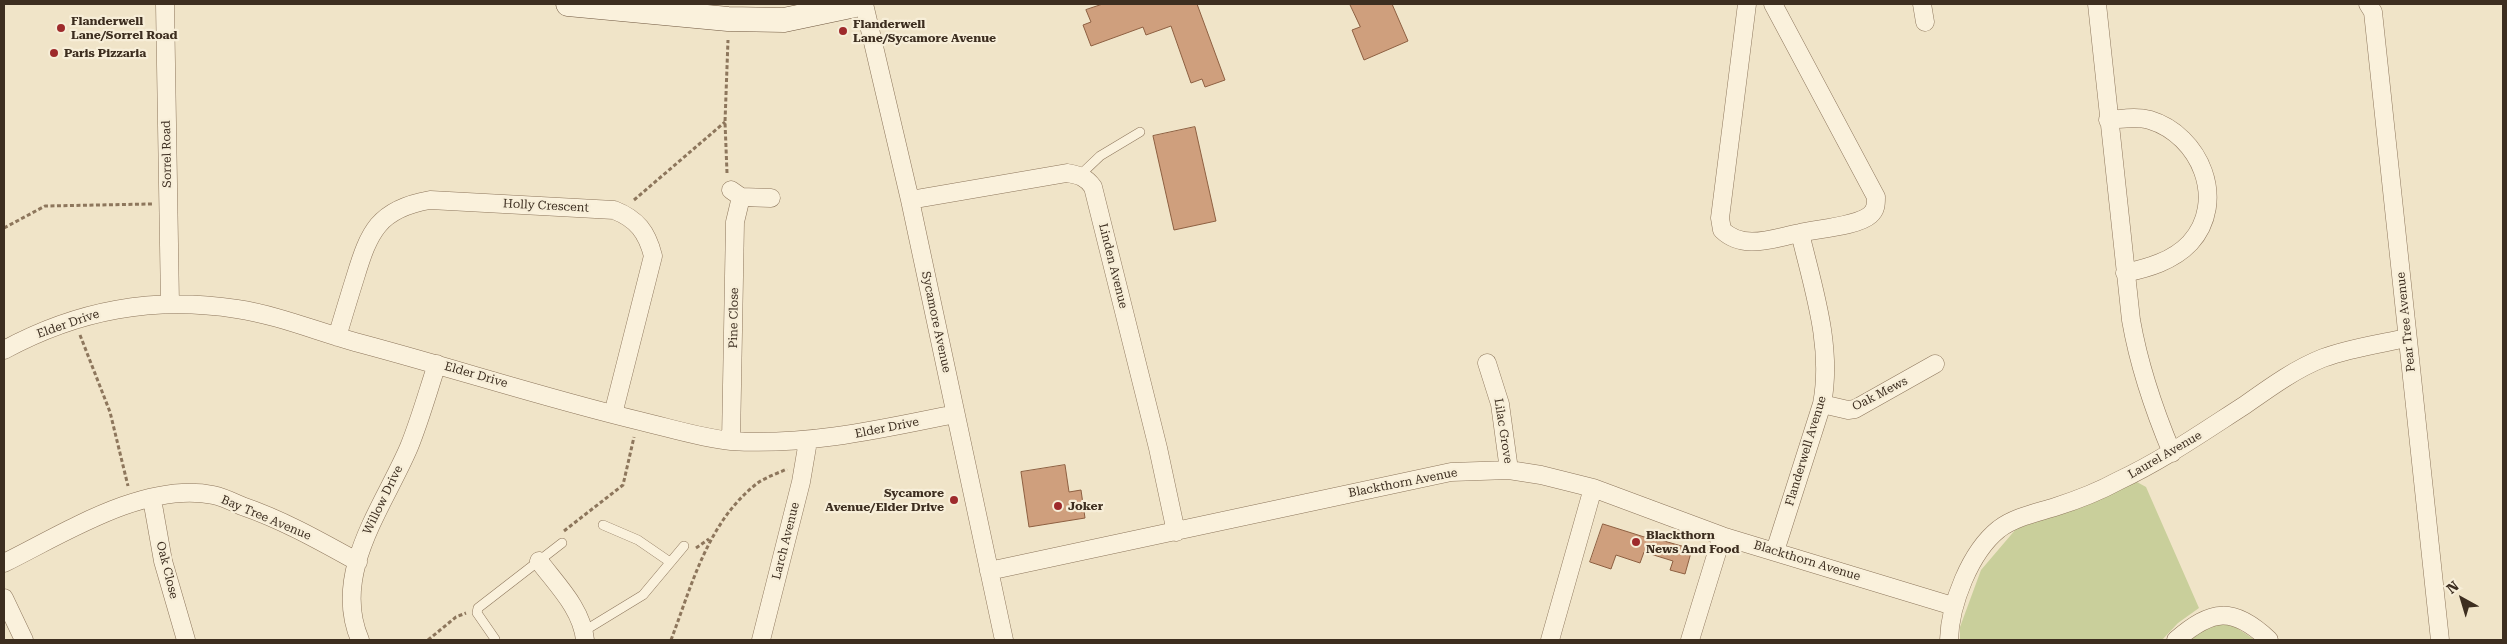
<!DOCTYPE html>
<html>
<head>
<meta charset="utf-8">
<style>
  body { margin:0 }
  #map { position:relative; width:2507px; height:644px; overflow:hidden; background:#f0e4c8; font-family:"Roboto Serif",serif }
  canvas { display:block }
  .frame { position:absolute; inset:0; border:5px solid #3d2e20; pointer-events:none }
  .north { position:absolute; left:2437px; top:574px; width:50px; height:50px; -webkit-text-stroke:4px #f7eed8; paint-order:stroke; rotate:321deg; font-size:14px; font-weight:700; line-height:20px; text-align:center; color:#3d2e20 }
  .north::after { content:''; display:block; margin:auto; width:18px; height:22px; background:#3d2e20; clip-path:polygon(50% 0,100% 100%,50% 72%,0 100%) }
</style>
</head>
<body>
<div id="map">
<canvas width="2507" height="644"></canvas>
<div class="frame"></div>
<div class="north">N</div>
</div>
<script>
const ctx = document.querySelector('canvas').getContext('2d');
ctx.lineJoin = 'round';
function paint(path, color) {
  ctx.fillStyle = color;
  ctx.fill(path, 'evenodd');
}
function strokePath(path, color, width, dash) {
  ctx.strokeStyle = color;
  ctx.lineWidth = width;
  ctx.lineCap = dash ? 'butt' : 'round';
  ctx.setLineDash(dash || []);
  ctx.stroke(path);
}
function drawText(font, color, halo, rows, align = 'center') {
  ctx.font = font + ' "Roboto Serif",serif';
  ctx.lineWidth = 4.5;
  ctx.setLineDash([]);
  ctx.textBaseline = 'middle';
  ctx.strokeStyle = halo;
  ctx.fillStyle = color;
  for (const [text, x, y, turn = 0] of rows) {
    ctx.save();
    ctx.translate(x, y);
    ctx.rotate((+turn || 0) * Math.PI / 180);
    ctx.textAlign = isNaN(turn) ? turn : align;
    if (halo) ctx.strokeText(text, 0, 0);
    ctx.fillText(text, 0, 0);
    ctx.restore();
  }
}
const green = new Path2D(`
  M2137,482L2146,487L2199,608L2178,623L2162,640H1960V627L1981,570L2016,529L2086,504Z
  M2228,622L2255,640H2187C2199,630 2212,625 2228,622Z`);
const building = new Path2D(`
  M1103,4H1197L1225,80L1205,87L1202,79L1191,83L1171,26L1146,35L1143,27L1091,46L1083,25L1091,22L1086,10Z
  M1350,4H1392L1408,41L1364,60L1352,30L1360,27Z
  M1195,127L1216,221L1174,230L1153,136Z
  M1065,465L1069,492L1081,490L1085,518L1029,527L1021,472Z
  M1603,524L1657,541V539L1692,549L1685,574L1670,570L1673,561L1644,552L1640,563L1616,555L1611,569L1590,562Z`);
const path = new Path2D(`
  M727,173L725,122L728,40
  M634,200L725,122
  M4,228L45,206L152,204
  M80,335L110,412L128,486
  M564,531L623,485L634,437
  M696,548L709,539
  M428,640L456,617L466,613
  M671,640C692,585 708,520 759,482C767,477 778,473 787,469`);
const lane = new Path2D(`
  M1080,175L1100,156L1140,132
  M603,525L638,540L670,562
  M584,631L643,595L684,546
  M495,639L477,613L478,608L562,543`);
const street = new Path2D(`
  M165,4L170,304
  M864,4L910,200L1004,640
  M1747,4L1720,218L1722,230C1744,251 1773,238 1800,233C1813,288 1833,346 1822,404L1775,551
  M1773,4L1876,197C1876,204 1876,210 1870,215C1858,226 1817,229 1800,233
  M1922,4L1925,22
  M2097,4L2131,320C2139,366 2154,410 2172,453
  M2368,4L2373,12L2440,640
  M2108,120C2122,119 2136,116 2150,120C2200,135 2228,201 2190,243C2173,261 2148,268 2125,273
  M731,190L741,197L771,198
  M910,200L1067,173C1079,175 1086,177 1093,187L1158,448L1176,532
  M337,337C343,317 349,297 355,278C369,232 378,209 430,200L614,210C637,219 647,232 653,256L613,414
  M4,350C78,310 153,296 237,309C277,315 316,331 355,342C450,367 544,398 640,421C670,428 701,438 731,441C808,446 881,429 955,414
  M1487,363L1500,404L1509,470
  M1822,404L1848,410L1855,409L1935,364
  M731,441L735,222L741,197
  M152,499L163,561L186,640
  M539,561C557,585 582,609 585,640
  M4,563C63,534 145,481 213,495C223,497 233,502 242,506C283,520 320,541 358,562
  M989,571L1451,472L1509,470L1541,475L1593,488L1722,536L1953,606
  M4,598L24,640
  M360,640C331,573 384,506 409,447C420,420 428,391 437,364
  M761,640L801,482L808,441
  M1550,640L1593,488
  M1690,640L1722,536
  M1949,640C1950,604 1970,552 1999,529C2015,517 2036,513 2055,507C2077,500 2098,492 2118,481C2163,460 2203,432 2245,405C2269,388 2295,369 2323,358C2350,348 2379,344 2407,338
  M2176,640C2212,609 2233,606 2269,640`);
const secondary = new Path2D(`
  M568,4L728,19L784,20L860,4`);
const markers = [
  [61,28,5,"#9e2a2b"],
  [843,31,5,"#9e2a2b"],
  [54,53,5,"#9e2a2b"],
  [954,500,5,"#9e2a2b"],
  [1058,506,5,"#9e2a2b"],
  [1636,542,5,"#9e2a2b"]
];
const poiNames = [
  ["Flanderwell",71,21],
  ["Lane/Sorrel Road",71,35],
  ["Flanderwell",853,24],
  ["Lane/Sycamore Avenue",853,38],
  ["Paris Pizzaria",64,53],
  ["Sycamore",944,493,"right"],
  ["Avenue/Elder Drive",944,507,"right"],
  ["Joker",1068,506],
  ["Blackthorn",1646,535],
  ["News And Food",1646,549]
];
const streetNames = [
  ["Sorrel Road",167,154,-91],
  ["Holly Crescent",546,206,3],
  ["Linden Avenue",1113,266,76],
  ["Pine Close",734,318,-89],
  ["Sycamore Avenue",936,322,78],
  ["Pear Tree Avenue",2406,322,-96],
  ["Elder Drive",68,324,-19],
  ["Elder Drive",476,375,16],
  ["Oak Mews",1880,394,-27],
  ["Elder Drive",887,428,-11],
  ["Lilac Grove",1503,431,81],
  ["Flanderwell Avenue",1806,451,-73],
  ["Laurel Avenue",2165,455,-30],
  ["Blackthorn Avenue",1403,483,-11],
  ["Willow Drive",383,500,-64],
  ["Bay Tree Avenue",266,518,23],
  ["Larch Avenue",786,541,-76],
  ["Blackthorn Avenue",1807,561,17],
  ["Oak Close",167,570,76]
];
paint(green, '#c9cf9b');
paint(building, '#cf9f7d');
strokePath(building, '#8d5f41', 1);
strokePath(lane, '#8d765c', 10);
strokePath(street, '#8d765c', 19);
strokePath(secondary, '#6f573f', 25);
strokePath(path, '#8d765c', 3, [4, 2.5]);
strokePath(lane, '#faf1dc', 9);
strokePath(street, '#faf1dc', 18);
strokePath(secondary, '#faf1dc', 24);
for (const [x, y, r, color] of markers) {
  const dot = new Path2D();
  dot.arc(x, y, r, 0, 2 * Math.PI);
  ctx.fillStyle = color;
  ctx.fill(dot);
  strokePath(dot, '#f7eed8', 2);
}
drawText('bold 12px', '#3d2e20', '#f7eed8', poiNames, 'left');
drawText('12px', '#3d2e20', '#f7eed8', streetNames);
</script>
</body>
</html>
